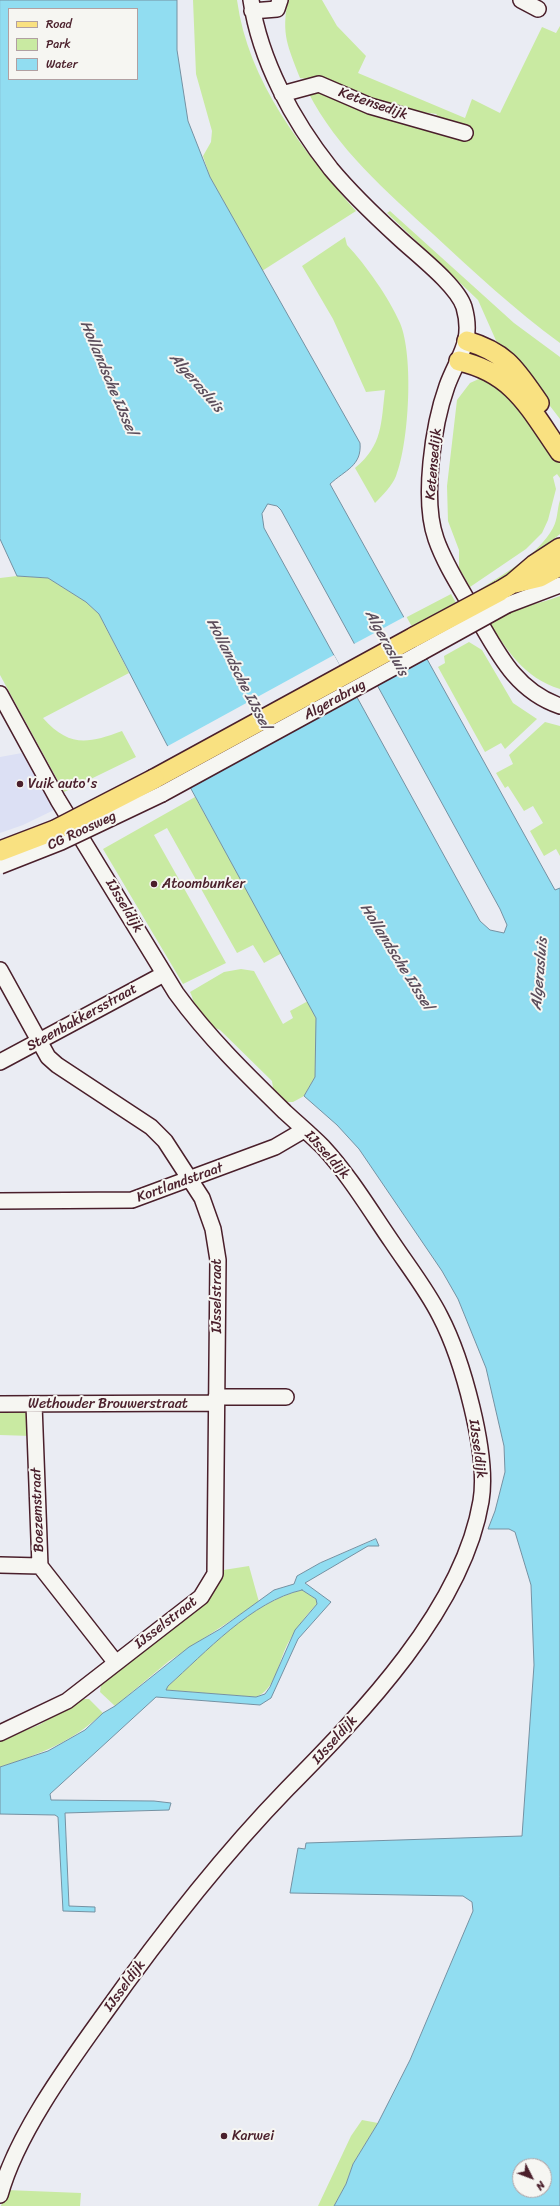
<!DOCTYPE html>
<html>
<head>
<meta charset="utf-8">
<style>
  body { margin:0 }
  #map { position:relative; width:560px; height:2206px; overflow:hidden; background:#eaecf3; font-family:Sriracha,sans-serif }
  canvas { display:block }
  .legend { position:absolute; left:8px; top:8px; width:130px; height:72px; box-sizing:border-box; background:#f6f6f2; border:1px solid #b1a0a2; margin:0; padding:5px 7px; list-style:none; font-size:12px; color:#4a1f2b }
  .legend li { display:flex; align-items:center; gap:8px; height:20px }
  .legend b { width:20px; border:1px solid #b1a0a2 }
  .north { position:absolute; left:512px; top:2158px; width:40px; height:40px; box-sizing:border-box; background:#f6f6f2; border:1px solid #b1a0a2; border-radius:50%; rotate:132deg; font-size:11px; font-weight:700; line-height:16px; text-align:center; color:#4a1f2b }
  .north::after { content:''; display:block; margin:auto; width:14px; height:18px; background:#4a1f2b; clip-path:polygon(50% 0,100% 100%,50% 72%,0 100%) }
</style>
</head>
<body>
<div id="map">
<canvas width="560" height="2206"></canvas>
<ul class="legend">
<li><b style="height:5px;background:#f9e181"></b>Road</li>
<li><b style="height:11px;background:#c9eaa2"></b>Park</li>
<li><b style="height:11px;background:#91ddf1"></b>Water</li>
</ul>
<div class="north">N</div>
</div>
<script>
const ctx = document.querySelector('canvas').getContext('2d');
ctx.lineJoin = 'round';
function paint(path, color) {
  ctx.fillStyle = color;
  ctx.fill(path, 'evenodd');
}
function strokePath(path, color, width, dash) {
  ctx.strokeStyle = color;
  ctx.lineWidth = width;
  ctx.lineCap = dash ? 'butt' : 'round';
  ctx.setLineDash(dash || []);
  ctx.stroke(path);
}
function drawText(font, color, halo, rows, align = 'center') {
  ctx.font = font + ' Sriracha,sans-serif';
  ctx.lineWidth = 4;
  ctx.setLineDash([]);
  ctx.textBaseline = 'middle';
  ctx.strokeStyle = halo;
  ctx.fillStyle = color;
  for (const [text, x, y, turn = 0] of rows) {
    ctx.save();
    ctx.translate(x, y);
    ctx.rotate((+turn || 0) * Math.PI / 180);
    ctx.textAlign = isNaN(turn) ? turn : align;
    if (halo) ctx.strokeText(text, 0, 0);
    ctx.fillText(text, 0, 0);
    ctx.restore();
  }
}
const built = new Path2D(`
  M22,753L54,810L23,825L0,833V757Z`);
const green = new Path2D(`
  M193,0H237C248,82 303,151 356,211L262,271L210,177L203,156L211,142L212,131L196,74Z
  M288,0H322L337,26L366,56L358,73L465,118L472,99L500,113L542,27L556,33L560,26V343C515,310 474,272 433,234C386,191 337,149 308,92L316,88L430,128L437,114L397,109L319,81L300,78C288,46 281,35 288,0Z
  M390,211L514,323L560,357V419L537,389L498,345L478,300L387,213Z
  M345,237L347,245C366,265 389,298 400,323C414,356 409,443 396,476C392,486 383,495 375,503L355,468C383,445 381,423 385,390L366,392L333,319L302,266Z
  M481,378L495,379L560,459V478L557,474L553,477L556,489L548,520L542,533L526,549L470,587L459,568V550L448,521L447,486L457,400L470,383Z
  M560,500V534L522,565L481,592L479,590C505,573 538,555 553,528C558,519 557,509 560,500Z
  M17,576L48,578L86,602L99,614L129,673L43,718C69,747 87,744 122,731L136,757L64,792L0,675V578Z
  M451,594L471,630L426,657L405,618Z
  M560,596V689C524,678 506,649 487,619C511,609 536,605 560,596Z
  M469,642L482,650L513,703L537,719L505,749L501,743L485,752L438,667L445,663L444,656Z
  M545,722L560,726V856L556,849L544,856L530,831L543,823L533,806L524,811L508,786L505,788L496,773L513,764L509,755Z
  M195,797L282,953L264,963L253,945L237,953L167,828L154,835L226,963L183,984L103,849Z
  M241,969L254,971L283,1024L293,1018L290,1011L308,1001L316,1018L317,1024L315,1077L304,1096L293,1102H287L273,1088L272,1081L220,1030C211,1027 201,1016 196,1007C193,1003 193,997 190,992L224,972Z
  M0,1407H30L32,1436L0,1435Z
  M249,1566L259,1602L169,1661L115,1706L100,1692L101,1685L178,1620L217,1571Z
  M302,1590L316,1599L317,1604C305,1616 295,1630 287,1645C278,1663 276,1689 256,1697L165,1690L168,1686C206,1652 251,1602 302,1590Z
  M82,1699H89L103,1713C70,1743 42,1753 0,1767V1740L39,1725Z
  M362,2120L378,2123L353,2164L346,2184L334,2206H318L351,2136Z
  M6,2190L81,2193L80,2206H1Z`);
const water = new Path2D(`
  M0,0H177V50L188,121L210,177L360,443C362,466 345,470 330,484L555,890L560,888V2206H334L346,2184L353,2164L378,2123L410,2060L473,1911L472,1902L463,1896L290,1893L298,1848L305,1849L306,1843L522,1836L534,1665L531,1585L515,1532L509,1529H488L495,1511L505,1472L504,1446L486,1368L458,1299L442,1271L359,1149L337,1125L304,1096L315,1077L316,1018L166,743L99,614L86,602L48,578L17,576L0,539ZM9,9H137V79H9ZM268,504L277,506L281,510L500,909L507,925L504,933L490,930L480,921L264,528L262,514ZM520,2166H544V2190H520Z
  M376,1539L379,1546H368L305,1583L331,1602L298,1639L271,1698L260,1705L156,1697L50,1794L51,1800L154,1801L171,1803L169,1810L65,1813L69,1906L95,1907V1912L63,1911L58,1817L55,1815L0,1814V1767L48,1751L85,1730L103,1713L115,1706L189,1647L220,1629L274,1590L294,1584L297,1576L320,1563ZM302,1590L316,1599L317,1604L295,1630L270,1687L265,1694L256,1697L166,1690L168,1686C205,1653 252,1601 302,1590Z`);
const pier = new Path2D(`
  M406,616L429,657L375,687L352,645Z
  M334,655L357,696L188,789L166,747Z`);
const minor = new Path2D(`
  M251,0C260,61 293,121 331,169C351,193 375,216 398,237C416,254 457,285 464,307C474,342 458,356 447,386C433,425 422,500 436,539C446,568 466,596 481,624C501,659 519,692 560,706
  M521,0L538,9
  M252,11L277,9L280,0
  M282,94L319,84L370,106L465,133
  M507,605L560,585
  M0,694L58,800L176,993C208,1037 246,1074 285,1112C298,1124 311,1135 323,1147C349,1175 370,1210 392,1242C408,1266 427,1290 440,1316C462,1358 489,1454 481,1501C463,1609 362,1713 287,1789C219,1859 158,1938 102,2017C66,2067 16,2136 0,2195
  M162,794L422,652
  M0,970L48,1057L57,1065L151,1127L165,1141L202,1198L213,1229L218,1260L215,1574L201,1597L67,1701L0,1733
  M0,1062L164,974
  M0,1201L132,1200L275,1147L304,1130
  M216,1397H286
  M0,1404L216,1403
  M34,1404L40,1566L116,1663
  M0,1565L40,1566`);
const major = new Path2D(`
  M467,341C507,353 516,370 539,403
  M459,361C514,373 530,409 560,452
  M515,583L540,577L560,566
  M500,591L513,583L534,565L560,548
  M154,779L414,637`);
const minorBridge = new Path2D(`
  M422,652L507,605
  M0,866L61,842L162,794`);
const majorBridge = new Path2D(`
  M414,637L500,591
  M0,851L55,830L154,779`);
const markers = [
  [20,784,4,"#4a1f2b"],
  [154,884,4,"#4a1f2b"],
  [224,2136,4,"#4a1f2b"]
];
const streetNames = [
  ["Ketensedijk",373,104,19],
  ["Ketensedijk",434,464,-85],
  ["Algerabrug",335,700,-29],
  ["CG Roosweg",82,831,-25],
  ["IJsseldijk",124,906,59],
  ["Steenbakkersstraat",82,1018,-29],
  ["IJsseldijk",327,1155,48],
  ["Kortlandstraat",180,1183,-20],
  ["IJsselstraat",217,1296,-90],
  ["Wethouder Brouwerstraat",108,1404],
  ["IJsseldijk",477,1449,82],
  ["Boezemstraat",38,1510,-92],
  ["IJsselstraat",166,1623,-38],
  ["IJsseldijk",335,1740,-48],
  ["IJsseldijk",125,1986,-54]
];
const poiNames = [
  ["Vuik auto's",28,784],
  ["Atoombunker",162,884],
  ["Karwei",232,2136]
];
const waterNames = [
  ["Hollandsche IJssel",108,378,67],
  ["Algerasluis",196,383,49],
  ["Algerasluis",386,643,61],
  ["Hollandsche IJssel",238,674,63],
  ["Hollandsche IJssel",396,957,58],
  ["Algerasluis",540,974,-85]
];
paint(built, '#dce0f4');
paint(green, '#c9eaa2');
paint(water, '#91ddf1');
strokePath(water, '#7591a2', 1);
paint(pier, '#eaecf3');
strokePath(minor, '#4a1f2b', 18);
strokePath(major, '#4a1f2b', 22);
strokePath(minor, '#f6f6f2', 15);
strokePath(major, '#f9e181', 19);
strokePath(minorBridge, '#4a1f2b', 18, []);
strokePath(majorBridge, '#4a1f2b', 22, []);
strokePath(minorBridge, '#f6f6f2', 15);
strokePath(majorBridge, '#f9e181', 19);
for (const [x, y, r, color] of markers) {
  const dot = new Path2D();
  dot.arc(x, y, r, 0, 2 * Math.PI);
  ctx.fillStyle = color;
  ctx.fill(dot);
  strokePath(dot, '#f6f6f2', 1.5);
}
drawText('14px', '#4a1f2b', '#f6f6f2', streetNames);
drawText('14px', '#4a1f2b', '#f6f6f2', poiNames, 'left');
drawText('italic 15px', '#5c4e5c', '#f6f6f2', waterNames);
</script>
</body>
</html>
